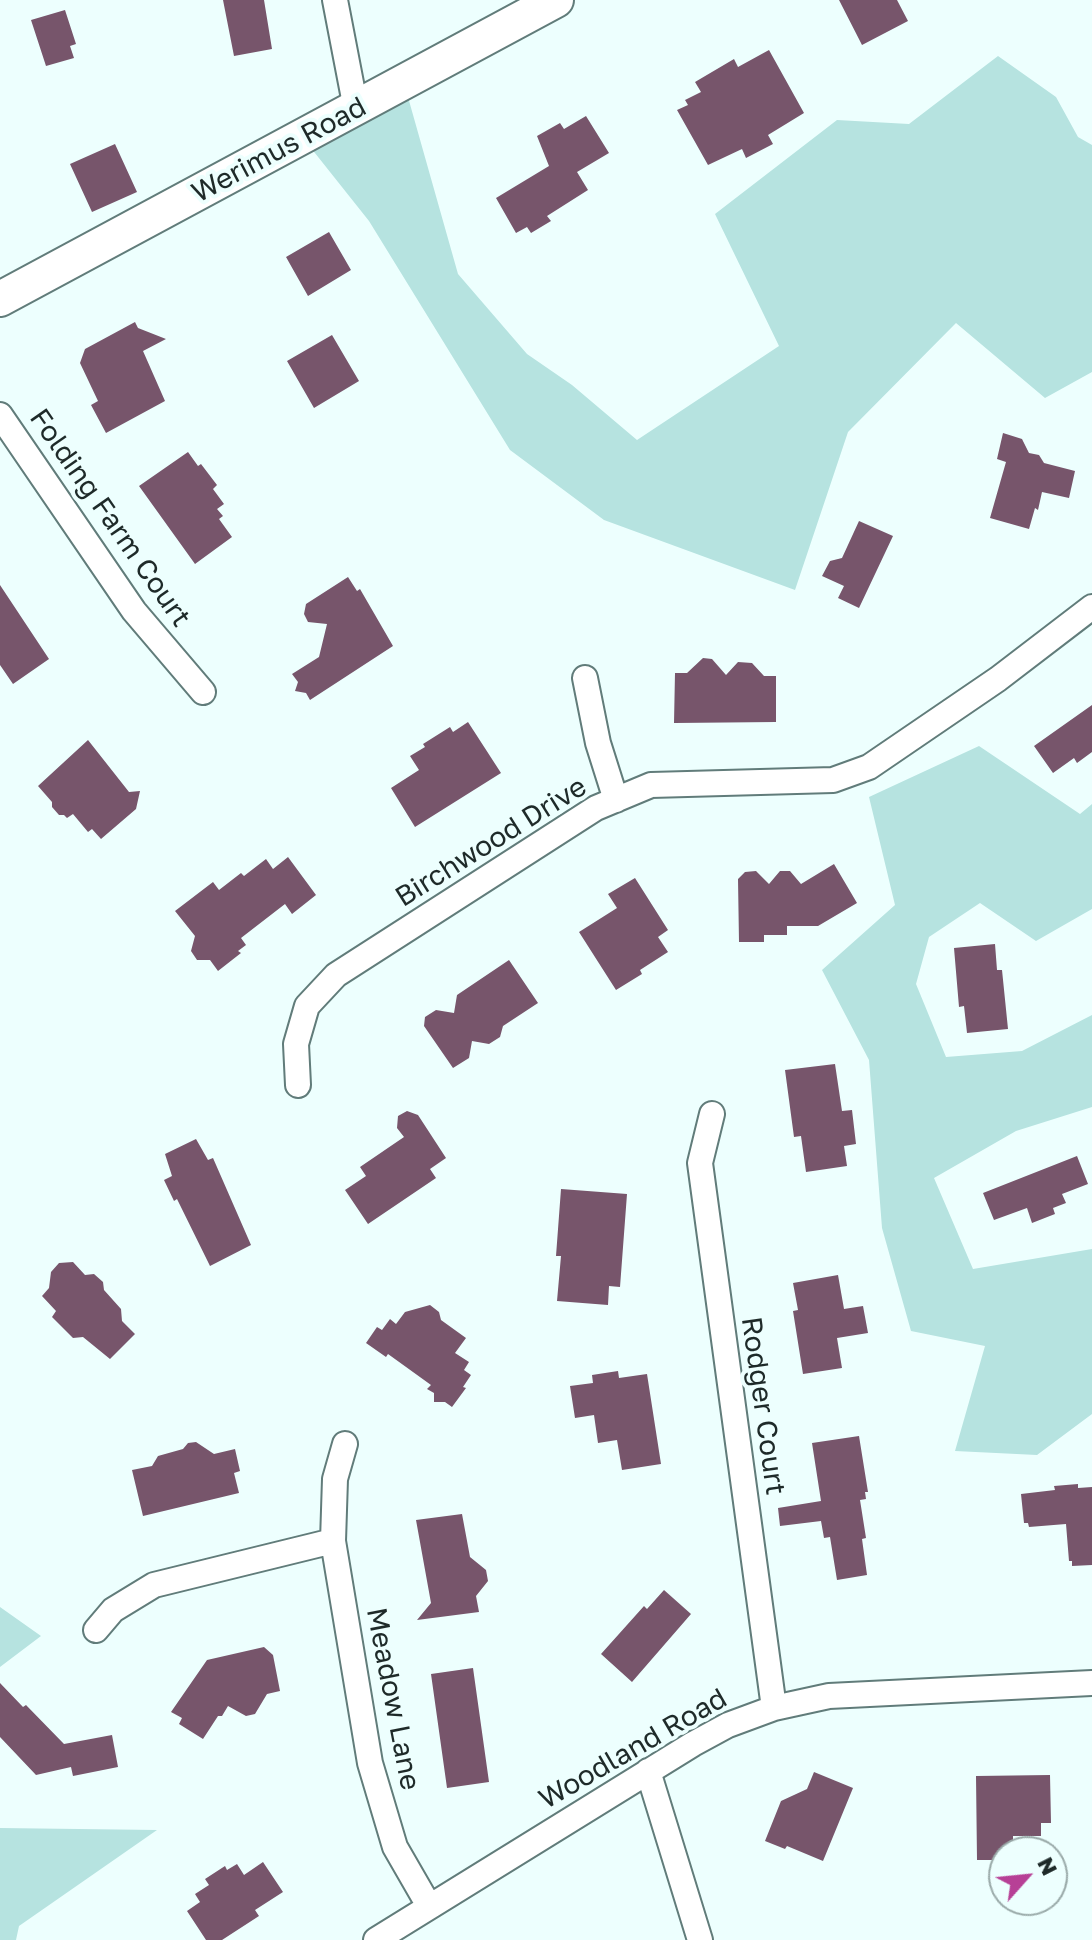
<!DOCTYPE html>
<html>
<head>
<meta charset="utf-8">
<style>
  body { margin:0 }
  #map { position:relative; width:1092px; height:1940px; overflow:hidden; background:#edfffe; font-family:"Golos Text",sans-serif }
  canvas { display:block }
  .north { position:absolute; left:988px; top:1836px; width:80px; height:80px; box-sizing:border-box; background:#edfffe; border:2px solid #9aaaa9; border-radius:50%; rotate:63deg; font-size:22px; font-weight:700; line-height:32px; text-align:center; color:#1e2a29 }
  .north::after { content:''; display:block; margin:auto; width:28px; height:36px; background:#b74096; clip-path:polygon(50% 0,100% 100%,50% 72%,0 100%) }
</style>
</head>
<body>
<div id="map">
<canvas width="1092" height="1940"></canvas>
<div class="north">N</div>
</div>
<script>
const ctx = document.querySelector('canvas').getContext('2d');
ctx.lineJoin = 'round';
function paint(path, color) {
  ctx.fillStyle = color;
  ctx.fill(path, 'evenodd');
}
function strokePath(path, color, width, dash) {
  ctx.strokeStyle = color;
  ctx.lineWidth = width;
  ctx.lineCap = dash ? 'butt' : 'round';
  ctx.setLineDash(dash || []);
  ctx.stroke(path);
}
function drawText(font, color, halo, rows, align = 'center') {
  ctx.font = font + ' "Golos Text",sans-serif';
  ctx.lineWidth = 8;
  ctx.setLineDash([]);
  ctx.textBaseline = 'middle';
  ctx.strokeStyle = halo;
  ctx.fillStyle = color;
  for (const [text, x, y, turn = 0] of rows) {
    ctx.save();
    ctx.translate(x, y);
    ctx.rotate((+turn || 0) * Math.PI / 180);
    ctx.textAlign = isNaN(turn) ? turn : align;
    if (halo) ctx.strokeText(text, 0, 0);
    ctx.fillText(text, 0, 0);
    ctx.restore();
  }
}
const green = new Path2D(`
  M998,56L1056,97L1078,137L1092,145V372L1045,398L956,323L848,432L795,590L604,520L510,450L369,221L303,138L404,83L458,274L527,354L572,385L637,440L779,346L715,214L837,120L909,124Z
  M979,746L1080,814L1092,804V909L1036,941L980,903L929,937L916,984L946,1057L1022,1051L1092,1015V1107L1016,1131L934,1178L973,1269L1092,1249V1414L1037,1455L955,1451L985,1346L911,1331L882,1228L869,1060L822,970L895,905L869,797Z
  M0,1607L41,1636L0,1667Z
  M0,1828L157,1830L19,1926L16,1940H0Z`);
const building = new Path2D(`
  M223,0H264L272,49L234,56Z
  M839,0H897L908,21L862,45Z
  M65,10L76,44L70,46L74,58L46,66L31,20Z
  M769,50L804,113L768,135L773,144L746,158L742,149L708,165L677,110L688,105L685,100L701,92L695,82L734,59L738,67Z
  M586,116L609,153L577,172L588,190L547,216L551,221L531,233L527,227L516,233L496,198L549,166L537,136L560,123L564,129Z
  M115,144L137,192L92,212L70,164Z
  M329,232L351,270L308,296L286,257Z
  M135,322L138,328L166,339L143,351L165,401L106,433L91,405L98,401L80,363L85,349Z
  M332,335L359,381L314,408L287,361Z
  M1003,433L1022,439L1029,453L1039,455L1044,463L1075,471L1069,498L1042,492L1038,510L1035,508L1029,529L990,518L1006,462L997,459Z
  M188,452L198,466L201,464L217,485L213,489L224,504L217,509L223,516L219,519L232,537L195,564L139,486Z
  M859,521L893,536L859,608L838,598L844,586L822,576L830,561L842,558Z
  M348,577L357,591L360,589L393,646L310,700L306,693L295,691L298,682L292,674L319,657L327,624L308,622L304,614L306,604Z
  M0,585L49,659L13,684L0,665Z
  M703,658L712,659L726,675L738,662L752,663L764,676H776V722L674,723L675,673H687Z
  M1092,705V752L1077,763L1074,758L1053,773L1034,746Z
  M468,722L501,773L415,827L391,788L419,770L410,756L425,747L423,744L450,727L453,732Z
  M88,740L129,792L140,791L136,809L101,839L92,829L88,832L73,814L67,818L64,815H59L52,807V802L38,786Z
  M288,857L316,895L292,914L285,904L241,938L246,945L238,951L241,953L218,971L210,960H197L191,951L195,936L175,911L213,882L219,890L241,873L244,876L266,859L273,869Z
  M834,864L857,903L818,926H787V935H764V942H739L738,879L745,872L756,871L769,884L780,871H790L801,884Z
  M635,878L668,930L658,937L668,952L640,970L642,974L616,990L579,932L617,908L608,894Z
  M995,944L997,970H1002L1008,1029L967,1033L964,1006L959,1007L954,948Z
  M509,960L538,1003L503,1026L500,1037L489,1044L472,1041L469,1058L453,1068L424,1026L425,1017L436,1010L454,1013L457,995Z
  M835,1064L842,1111L852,1110L856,1144L844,1146L847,1166L806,1172L801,1136L794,1137L785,1070Z
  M407,1111L418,1115L446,1158L430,1169L436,1178L368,1224L345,1190L366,1176L360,1167L404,1137L397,1128L398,1116Z
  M196,1139L208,1160L213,1158L251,1245L210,1266L177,1199L174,1201L164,1180L172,1176L165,1154Z
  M1077,1156L1088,1184L1062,1194L1066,1203L1053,1208L1055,1214L1032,1223L1027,1208L994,1220L983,1193Z
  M561,1189L627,1194L620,1287L609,1286L608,1305L557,1301L561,1256H556Z
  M73,1262L85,1275L94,1274L103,1282L104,1290L121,1309L122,1321L135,1334L110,1359L83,1337L73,1338L52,1317L56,1311L42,1296L49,1288L51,1272L59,1263Z
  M838,1275L844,1309L863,1306L868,1333L837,1338L842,1368L803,1374L793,1311L798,1310L793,1283Z
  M430,1305L439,1312L441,1320L466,1338L455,1353L469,1362L464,1370L471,1375L463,1387L466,1388L452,1407L445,1402H434V1393L427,1389L431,1385L388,1354L386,1357L366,1343L377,1327L382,1330L390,1319L396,1324L405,1312Z
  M618,1371L619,1378L647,1374L661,1464L622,1470L617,1440L598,1443L594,1415L575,1418L570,1386L593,1383L592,1375Z
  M859,1436L868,1492H865L866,1499L860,1500L866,1538L862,1539L867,1575L837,1580L830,1537L824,1538L821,1521L780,1526L778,1508L821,1501L812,1443Z
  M196,1442L214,1454L235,1449L240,1471L234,1473L239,1493L143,1516L132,1470L152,1466L158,1456L183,1449L188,1443Z
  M1078,1484V1488L1092,1487V1565L1072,1566V1561H1069L1066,1524L1029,1527L1028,1523H1024L1021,1494L1055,1490L1054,1486Z
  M462,1514L470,1557L486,1570L488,1581L476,1596L479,1612L417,1620L431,1603L416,1520Z
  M664,1590L691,1614L632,1682L601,1654L644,1606L647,1609Z
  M264,1647L273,1655L280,1691L267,1694L255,1714L246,1716L228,1706L222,1716H218L203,1739L179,1724L182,1718L171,1712L207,1660Z
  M473,1668L489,1782L447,1788L431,1674Z
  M0,1683L23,1707L26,1705L64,1744L112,1735L118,1767L73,1776L71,1767L36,1775L0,1737Z
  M814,1772L853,1788L823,1861L787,1846L785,1849L765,1841L781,1801L807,1789Z
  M1050,1775L1051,1823H1041V1836H1013V1852H1004V1860H977L976,1776Z
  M263,1862L283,1892L255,1910L259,1916L222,1940H206L187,1911L200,1902L195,1894L209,1885L205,1879L225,1866L227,1870L237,1864L244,1875Z`);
const street = new Path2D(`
  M335,0L356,109
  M0,415L134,611L203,692
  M585,678L598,743L616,800
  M298,1085L296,1044L307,1006L336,975L596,808L651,785L833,780L869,767L998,679L1092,607
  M712,1114L700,1163L774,1708
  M345,1444L335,1479L333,1541L370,1763L395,1847L429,1906
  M96,1630L113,1610L154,1585L333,1541
  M648,1771L700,1940
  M376,1940L693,1744L728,1725L774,1708L829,1696L1092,1683`);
const secondary = new Path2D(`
  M0,299L556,0`);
const streetNames = [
  ["Werimus Road",279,150,-28],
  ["Folding Farm Court",110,518,55],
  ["Birchwood Drive",491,842,-32],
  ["Rodger Court",763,1406,82],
  ["Meadow Lane",393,1699,79],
  ["Woodland Road",633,1749,-30]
];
paint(green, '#b6e3e0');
paint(building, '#77556b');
strokePath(street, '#617c7a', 28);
strokePath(secondary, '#617c7a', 38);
strokePath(street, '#fff', 24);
strokePath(secondary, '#fff', 34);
drawText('28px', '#1e2a29', '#edfffe', streetNames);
</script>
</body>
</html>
